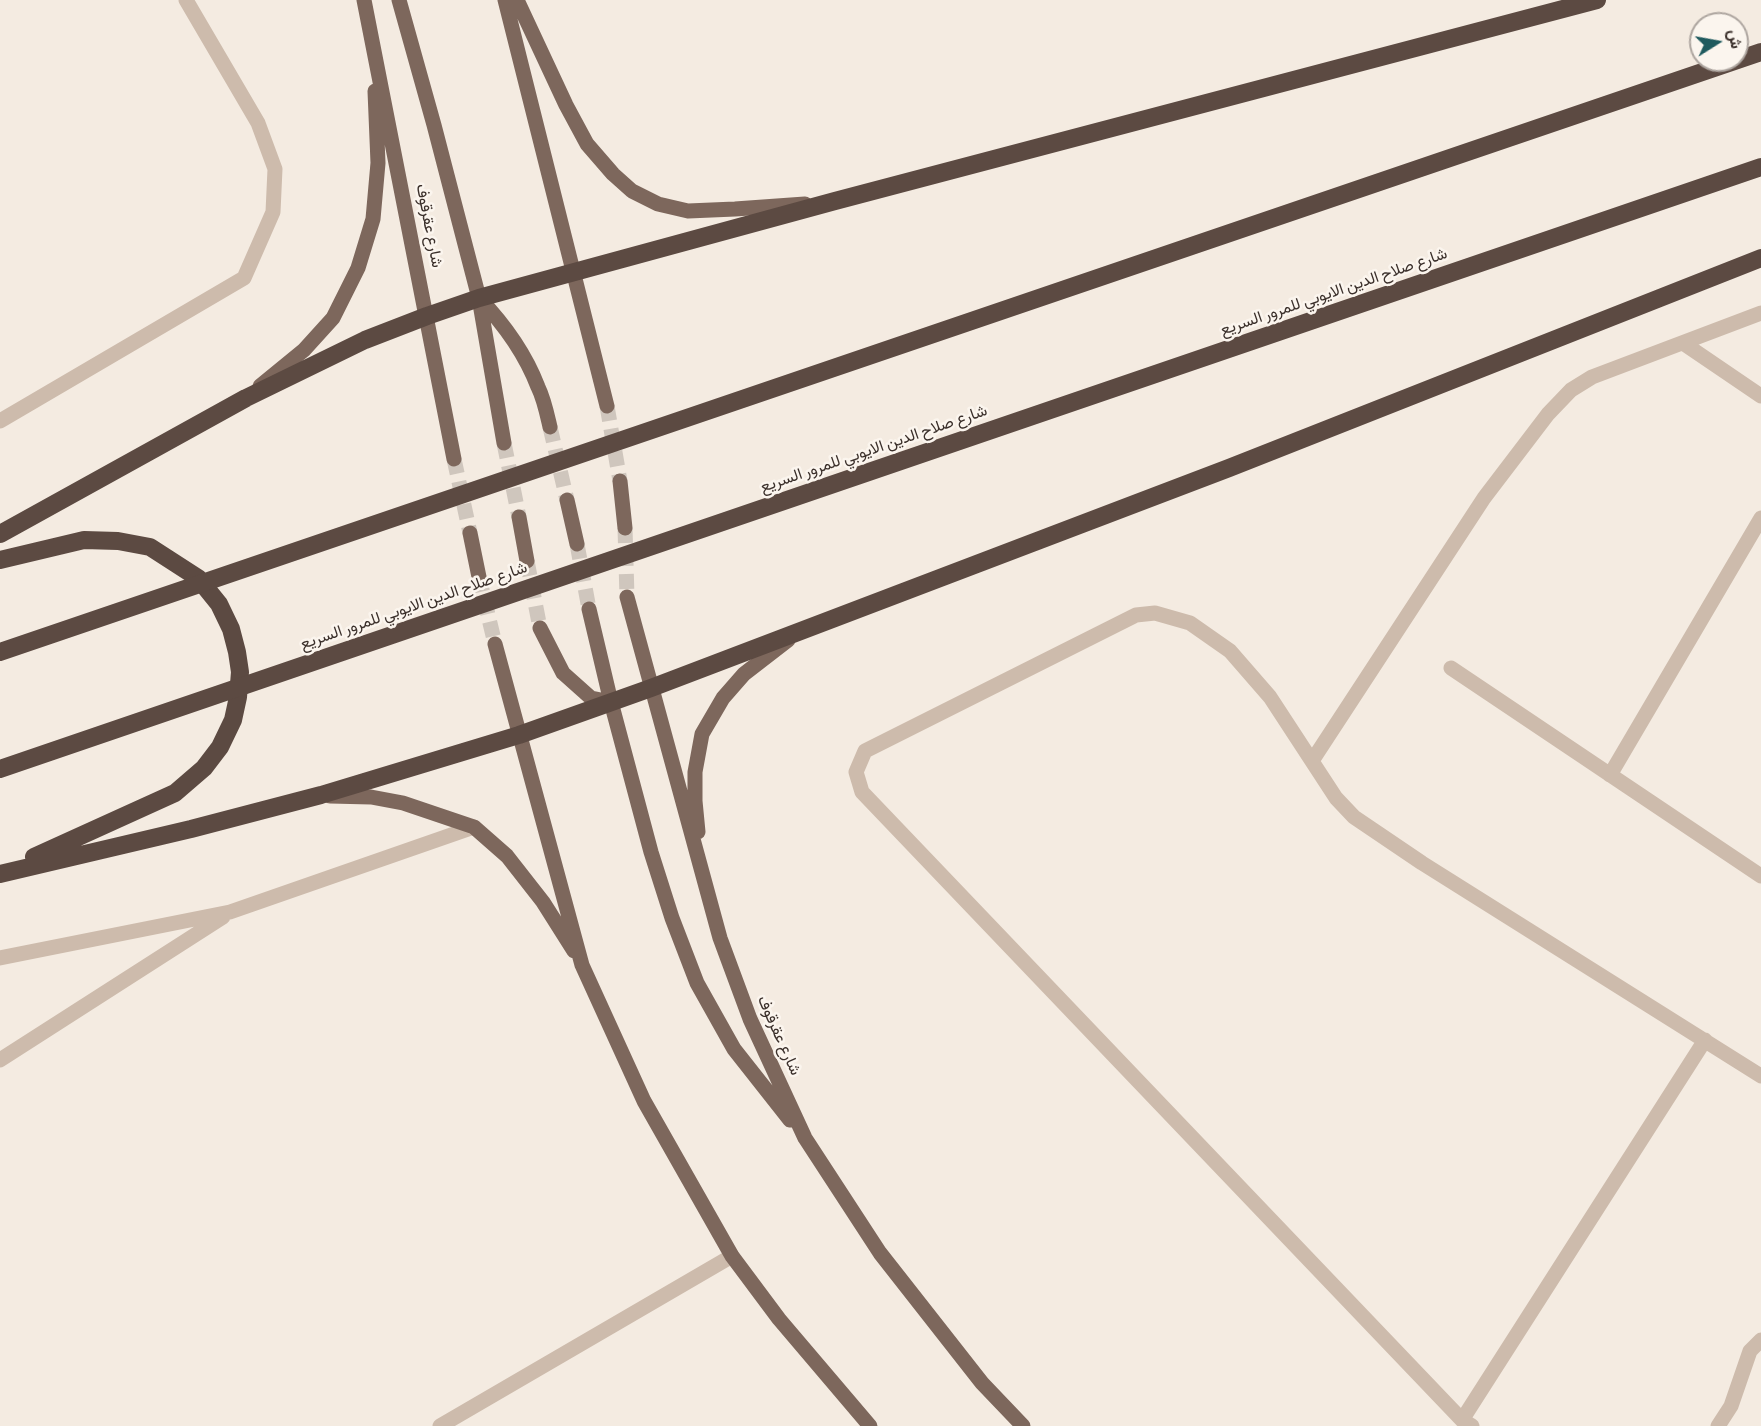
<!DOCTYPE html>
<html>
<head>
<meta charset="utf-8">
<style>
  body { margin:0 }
  #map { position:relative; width:1761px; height:1426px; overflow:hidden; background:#f4ebe1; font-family:"Source Sans 3",Vazirmatn,sans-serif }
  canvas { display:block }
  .north { position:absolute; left:1689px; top:12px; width:60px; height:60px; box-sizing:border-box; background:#fbf5ee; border:2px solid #aea6a0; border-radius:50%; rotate:79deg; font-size:16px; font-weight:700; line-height:24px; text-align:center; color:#3b302b }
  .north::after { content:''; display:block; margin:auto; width:21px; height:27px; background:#1f5a5e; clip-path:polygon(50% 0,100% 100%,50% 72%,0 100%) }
</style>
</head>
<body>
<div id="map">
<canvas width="1761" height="1426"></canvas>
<div class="north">ش</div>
</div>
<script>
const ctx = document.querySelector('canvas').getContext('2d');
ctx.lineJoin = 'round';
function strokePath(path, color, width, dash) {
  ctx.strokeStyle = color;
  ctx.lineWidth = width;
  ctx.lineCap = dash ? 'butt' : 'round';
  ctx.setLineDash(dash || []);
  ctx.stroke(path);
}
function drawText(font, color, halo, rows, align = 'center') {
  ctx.font = font + ' "Source Sans 3",Vazirmatn,sans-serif';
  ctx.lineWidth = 5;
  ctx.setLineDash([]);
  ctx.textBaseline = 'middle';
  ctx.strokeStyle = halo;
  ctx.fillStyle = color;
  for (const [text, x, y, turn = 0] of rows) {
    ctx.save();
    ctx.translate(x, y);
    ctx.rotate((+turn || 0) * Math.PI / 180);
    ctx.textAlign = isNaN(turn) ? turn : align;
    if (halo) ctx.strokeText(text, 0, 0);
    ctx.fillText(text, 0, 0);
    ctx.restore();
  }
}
const majorTunnel = new Path2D(`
  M607,406L620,481
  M550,427L567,500
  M504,443L519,517
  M454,459L470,533
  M625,528L627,597
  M577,544L589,609
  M527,561L540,628
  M479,577L495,644`);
const minor = new Path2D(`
  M1683,343L1761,396
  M0,421L244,278L273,212L275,169L258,123L186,0
  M1451,668L1761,876
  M1312,761L1484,498L1548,414L1571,390L1592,377L1761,313
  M1610,775L1761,518
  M0,958L230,912L474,827
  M0,1060L223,917
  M1462,1420L1705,1040
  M440,1426L732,1256
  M1472,1426L1462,1420L862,792L856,772L865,751L1136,615L1155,613L1190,623L1230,651L1270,697L1336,798L1354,817L1422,863L1761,1076
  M1718,1426L1731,1406L1750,1351L1761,1340`);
const major = new Path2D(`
  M364,0L454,459
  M399,0L434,125L479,298L504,443
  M505,0L607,406
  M517,0L566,105L587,144L613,174L632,191L658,204L688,211L735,209L805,204
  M479,298C504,324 525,353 538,387C544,399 547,414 550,427
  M260,386L304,350L333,318L358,268L373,219L378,163L375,91
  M620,481L625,528
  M567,500L577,544
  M519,517L527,561
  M470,533L479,577
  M627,597L720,938L750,1019L805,1138L880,1253L982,1383L1023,1426
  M589,609L611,702L651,852L672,918L697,983L734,1049L790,1120
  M540,628L563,673L591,698L611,702
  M495,644L582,965L644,1101L732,1256L779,1319L870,1426
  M330,796L371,797L403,803L474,827L507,856L543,902L574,951
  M698,832L695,801V772L702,734L723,698L744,674L788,640`);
const highway = new Path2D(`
  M0,534L246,398L365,340L427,316L479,298L835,201L1597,0
  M0,560L84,540L118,541L150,547L198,578L219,604L231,629L237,652L240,672L238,697L233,720L220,747L204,768L175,793L34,857
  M0,874L191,829L321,795L519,735L651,688L1229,468L1761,258`);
const highwayBridge = new Path2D(`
  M0,652L1761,52
  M0,769L1761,167`);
const streetNames = [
  ["شارع عقرقوف",428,226,79],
  ["شارع صلاح الدين الايوبي للمرور السريع",1334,293,-19],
  ["شارع صلاح الدين الايوبي للمرور السريع",874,450,-19],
  ["شارع صلاح الدين الايوبي للمرور السريع",414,607,-19],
  ["شارع عقرقوف",778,1036,66]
];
strokePath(majorTunnel, '#cfc6bd', 15, [15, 8]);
strokePath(minor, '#cdbbac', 15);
strokePath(major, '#7d675c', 15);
strokePath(highway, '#5c4a42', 18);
strokePath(highwayBridge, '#5c4a42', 18);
drawText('16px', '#3b302b', '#fbf5ee', streetNames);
</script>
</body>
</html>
